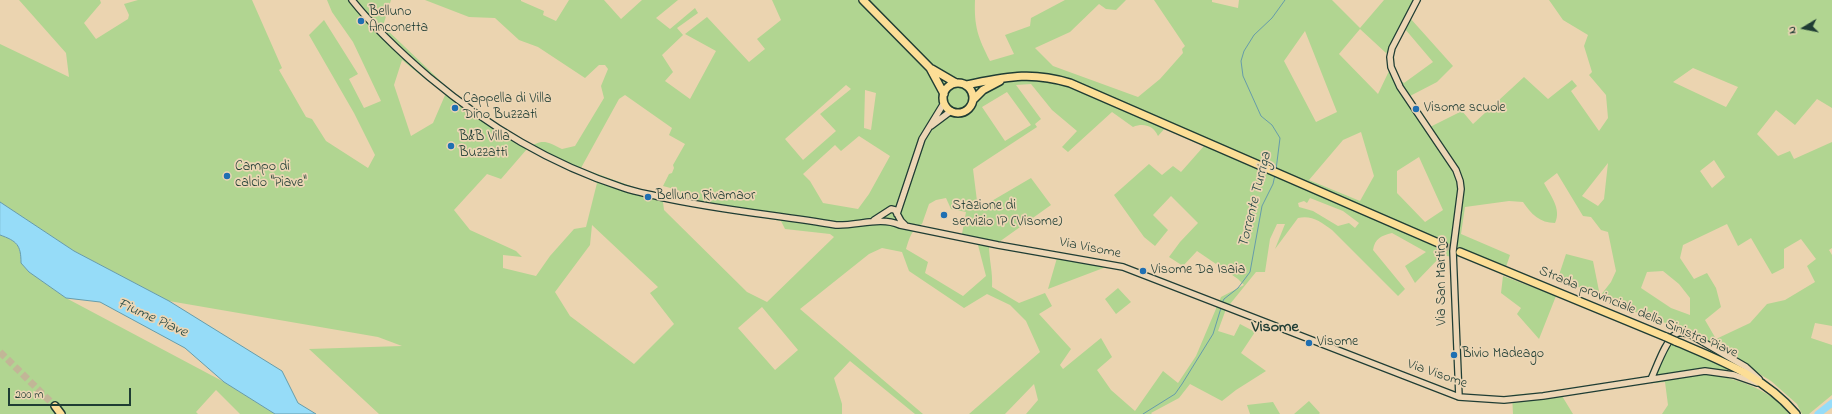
<!DOCTYPE html>
<html>
<head>
<meta charset="utf-8">
<style>
  body { margin:0 }
  #map { position:relative; width:1832px; height:414px; overflow:hidden; background:#ebd4b0; font-family:"Indie Flower",sans-serif }
  canvas { display:block }
  .north { position:absolute; left:1784px; top:8px; width:40px; height:40px; -webkit-text-stroke:3px #ecd6b5; paint-order:stroke; rotate:260deg; font-size:11px; font-weight:700; line-height:16px; text-align:center; color:#1f3d34 }
  .north::after { content:''; display:block; margin:auto; width:14px; height:18px; background:#1f3d34; clip-path:polygon(50% 0,100% 100%,50% 72%,0 100%) }
  .scale { position:absolute; left:8px; top:388px; width:123px; height:18px; box-sizing:border-box; border:2px solid #1f3d34; border-top:0; padding-left:5px; font-size:12px; line-height:14px; white-space:nowrap; color:#1f3d34; -webkit-text-stroke:3px #ecd6b5; paint-order:stroke }
</style>
</head>
<body>
<div id="map">
<canvas width="1832" height="414"></canvas>
<div class="north">N</div>
<div class="scale">200 m</div>
</div>
<script>
const ctx = document.querySelector('canvas').getContext('2d');
ctx.lineJoin = 'round';
function paint(path, color) {
  ctx.fillStyle = color;
  ctx.fill(path, 'evenodd');
}
function strokePath(path, color, width, dash) {
  ctx.strokeStyle = color;
  ctx.lineWidth = width;
  ctx.lineCap = dash ? 'butt' : 'round';
  ctx.setLineDash(dash || []);
  ctx.stroke(path);
}
function drawText(font, color, halo, rows, align = 'center') {
  ctx.font = font + ' "Indie Flower",sans-serif';
  ctx.lineWidth = 3.5;
  ctx.setLineDash([]);
  ctx.textBaseline = 'middle';
  ctx.strokeStyle = halo;
  ctx.fillStyle = color;
  for (const [text, x, y, turn = 0] of rows) {
    ctx.save();
    ctx.translate(x, y);
    ctx.rotate((+turn || 0) * Math.PI / 180);
    ctx.textAlign = isNaN(turn) ? turn : align;
    if (halo) ctx.strokeText(text, 0, 0);
    ctx.fillText(text, 0, 0);
    ctx.restore();
  }
}
const green = new Path2D(`
  M19,0H100L101,3L84,23L96,39L128,19L129,15L124,4L138,0H252L282,68L279,70L306,117L312,119L326,141L368,168L375,155L354,113L309,35L324,20L358,74L349,79L364,108L381,101L353,42L332,12L327,0H391L383,26L451,91L527,148C544,139 545,141 562,149L575,146L604,98L601,86L608,69L605,65H599L585,78L538,47L519,40L495,18L469,17L425,0H521V1L544,11L543,15L556,21L569,0H604L621,19L642,0H678L656,18L670,29L695,8L698,13L677,28L683,35L662,55L673,72L665,81L690,99L716,51L685,34L707,17L749,62L765,49L757,39L781,20L772,0H975C974,27 978,37 990,61L1014,54L1005,35L1030,26L1031,18L1065,0H1126L1116,10L1106,9L1099,4L1070,32L1035,48L1053,66L1138,97L1160,79L1183,53L1182,49L1185,46L1154,0H1212V2L1238,8L1239,0H1332L1360,28L1384,0H1421L1410,18L1453,66L1437,82L1410,96L1430,127L1462,111L1473,124L1524,77L1548,99L1572,80L1577,86L1571,91L1599,131L1608,118L1606,95L1589,75L1592,72L1584,46L1588,35L1563,20L1549,0H1832V108L1817,99L1795,125L1776,110L1757,134L1778,156L1790,151L1794,159L1832,142V248L1829,250L1832,255V326L1815,323L1811,338L1832,345V395L1809,414H1802L1797,404L1771,381L1693,333L1630,310L1558,278L1566,254L1593,261L1600,296L1611,282L1616,271L1608,232L1601,230L1591,217L1583,216L1557,173L1544,183C1550,195 1562,209 1555,223C1540,223 1531,214 1523,202L1509,201L1465,207L1461,234L1510,255L1506,267L1461,248L1457,258L1442,255L1415,283L1405,266L1426,252L1392,233C1381,236 1375,238 1373,250L1405,289L1398,296L1332,230C1321,222 1312,215 1298,218L1275,249L1285,224H1277L1270,239L1265,272H1256L1226,309L1218,331L1234,336L1240,324L1255,332L1241,353L1266,371L1236,390L1222,401L1190,384L1179,398L1151,413L1152,414H1026L1038,400L1034,384L1005,414H969L1040,352L1026,321L1010,305L987,294L964,308L909,271L902,252L882,248L869,254L800,309L923,414H915L850,361L834,378L842,404V414H379L309,349L402,346L378,337L169,301L74,251L0,202V44L69,77L66,53ZM1360,29L1386,53L1393,50L1405,29L1433,62L1404,83L1389,71L1378,94L1339,54ZM1305,31L1337,112L1316,122L1284,61ZM402,60L424,78L446,93L433,123L411,136L394,85ZM1693,68L1738,87L1726,107L1673,82ZM1031,84L1052,110L1077,131L1062,147L1068,152L1112,112L1133,127C1143,123 1153,125 1158,136L1166,127L1204,146L1181,172L1173,166L1162,175L1149,164L1114,195L1144,237L1155,246L1168,230L1153,215L1171,196L1198,223L1180,242L1169,257L1183,266L1197,251L1238,279L1244,285L1221,297L1196,356L1178,383L1163,371L1135,411L1111,390L1097,370L1112,357L1101,338L1063,369L1060,365L1071,349L1039,314L1052,306L1045,293L1019,303L992,287C993,272 989,260 989,245L973,242L978,245L986,276L963,296L925,273L928,262L906,249C909,239 912,228 922,224L929,204L936,200L946,198L951,209L966,212L962,234L999,242L1051,205L1031,178L978,209L973,169L1037,127L1035,124L1041,119L1016,85ZM846,85L851,89L820,114L836,131L803,160L785,139ZM865,90L876,93L871,130L864,128ZM1007,92L1031,125L1005,141L982,107ZM625,95L672,128L669,135L685,144L673,165L674,168L672,173L669,174L663,186L678,190L672,201L581,168L619,99ZM1361,132L1374,176L1360,201L1309,180L1343,140ZM859,136L890,156L869,194L858,209L823,203L810,181L803,174L835,145L841,151ZM527,149L597,183L586,227L574,229L550,256L536,276L503,268V255L522,257L516,251L470,230L454,210L487,174L501,179ZM1419,157L1443,210L1425,222L1397,193V171ZM1714,160L1725,177L1712,188L1700,171ZM1608,163L1604,199L1598,206L1582,196ZM1310,198L1343,211L1359,223L1355,228L1349,223L1338,226L1313,211L1299,207L1298,203L1304,201L1307,203ZM672,201L781,221L785,229L830,234L834,237L767,302L747,292L664,210L663,202ZM1727,224L1738,246L1751,238L1772,274L1784,268V249L1801,239L1816,259L1807,266L1815,282L1785,300L1767,304L1750,323L1716,339L1705,320L1721,307L1716,288L1707,273L1694,279L1680,258L1683,245ZM592,225L658,287L650,293L674,324L634,364L570,316L555,292L590,245ZM1663,271L1679,284L1690,298V315L1671,308L1641,288L1647,272ZM762,307L798,350L775,370L738,328Z
  M0,235C17,241 21,245 21,263L29,272L66,298L224,382L275,414H240L216,390L196,412L198,414H0Z
  M1057,258L1105,266L1106,267L1048,289Z
  M1503,276L1556,296L1539,339L1517,314L1521,308L1501,293Z
  M1118,288L1131,302L1116,314L1105,299Z
  M1671,343L1728,369L1722,377C1745,381 1775,394 1789,414H1662L1668,405L1665,382L1654,383V378Z
  M1559,391L1573,414H1513L1512,395Z
  M1309,401L1320,413L1319,414H1294Z
  M1273,402L1280,414H1250L1247,405Z`);
const water = new Path2D(`
  M0,202L74,251L169,301L282,371L298,403L316,414H275L224,382L185,348L100,302L66,298L29,272L21,263C21,245 17,241 0,235Z`);
const stream = new Path2D(`
  M1276,170L1280,138L1272,125L1261,116L1243,76L1241,61L1244,51L1254,35L1272,18L1285,0
  M1222,303L1224,299L1238,288L1250,272L1262,206L1273,184L1275,175
  M1143,414L1175,394L1182,384L1213,334L1221,308`);
const river = new Path2D(`
  M1818,414L1832,403`);
const majorTunnel = new Path2D(`
  M1443,245L1459,252
  M0,352L55,406`);
const minor = new Path2D(`
  M352,0C375,29 401,53 429,77C489,127 550,164 624,188C636,192 648,194 660,197C718,210 777,215 836,225C858,226 880,216 900,225L998,245L1123,267L1459,397L1504,400L1543,396L1705,371L1734,375L1757,383
  M1417,0L1392,48L1390,57L1391,67L1400,87L1456,170L1460,181L1461,189L1453,251L1459,397
  M931,126L951,111
  M897,214L922,139L944,103
  M874,220L891,209L895,210L901,221L905,225
  M1651,379C1656,369 1666,339 1676,334C1681,331 1686,333 1691,335L1746,367L1759,379`);
const major = new Path2D(`
  M863,0L930,68L944,94
  M932,69L956,83
  M943 98a15 15 0 1 1 30 0a15 15 0 1 1-30 0Z
  M966,85C1007,77 1030,71 1070,83L1443,245
  M974,99L983,90L1000,81
  M1460,252L1666,337
  M1675,341C1719,360 1764,376 1796,414
  M55,406L61,414`);
const majorBridge = new Path2D(`
  M1666,337L1675,341`);
const markers = [
  [361,21,4,"#1f6fb2"],
  [455,108,4,"#1f6fb2"],
  [1416,109,4,"#1f6fb2"],
  [451,146,4,"#1f6fb2"],
  [227,176,4,"#1f6fb2"],
  [648,197,4,"#1f6fb2"],
  [944,215,4,"#1f6fb2"],
  [1143,271,4,"#1f6fb2"],
  [1309,343,4,"#1f6fb2"],
  [1454,355,4,"#1f6fb2"]
];
const poiNames = [
  ["Belluno",369,13],
  ["Anconetta",369,29],
  ["Cappella di Villa",463,100],
  ["Dino Buzzati",463,116],
  ["Visome scuole",1424,109],
  ["B&B Villa",459,138],
  ["Buzzatti",459,154],
  ["Campo di",235,168],
  ["calcio \"Piave\"",235,184],
  ["Belluno Rivamaor",656,197],
  ["Stazione di",952,207],
  ["servizio IP (Visome)",952,223],
  ["Visome Da Isaia",1151,271],
  ["Visome",1317,343],
  ["Bivio Madeago",1462,355]
];
const streetNames = [
  ["Via Visome",1090,249,11],
  ["Via San Martino",1443,281,-90],
  ["Strada provinciale della Sinistra Piave",1638,313,23],
  ["Via Visome",1437,375,19]
];
const waterNames = [
  ["Torrente Turriga",1256,200,-76],
  ["Fiume Piave",152,319,24]
];
const quarterNames = [
  ["Visome",1275,328]
];
paint(green, '#b1d591');
paint(water, '#96dcf8');
strokePath(water, '#669caa', 1);
strokePath(stream, '#669caa', 1);
strokePath(river, '#96dcf8', 7);
strokePath(majorTunnel, '#c2b697', 7, [7, 3.5]);
strokePath(minor, '#1f3d34', 8);
strokePath(major, '#1f3d34', 10);
strokePath(minor, '#ecd6b5', 5.5);
strokePath(major, '#fcde96', 7);
strokePath(majorBridge, '#1f3d34', 10, []);
strokePath(majorBridge, '#fcde96', 7);
for (const [x, y, r, color] of markers) {
  const dot = new Path2D();
  dot.arc(x, y, r, 0, 2 * Math.PI);
  ctx.fillStyle = color;
  ctx.fill(dot);
  strokePath(dot, '#ecd6b5', 1.5);
}
drawText('14px', '#1f3d34', '#ecd6b5', poiNames, 'left');
drawText('14px', '#1f3d34', '#ecd6b5', streetNames);
drawText('italic 15px', '#2b4d48', '#ecd6b5', waterNames);
drawText('bold 16px', '#1f3d34', '#ecd6b5', quarterNames);
</script>
</body>
</html>
